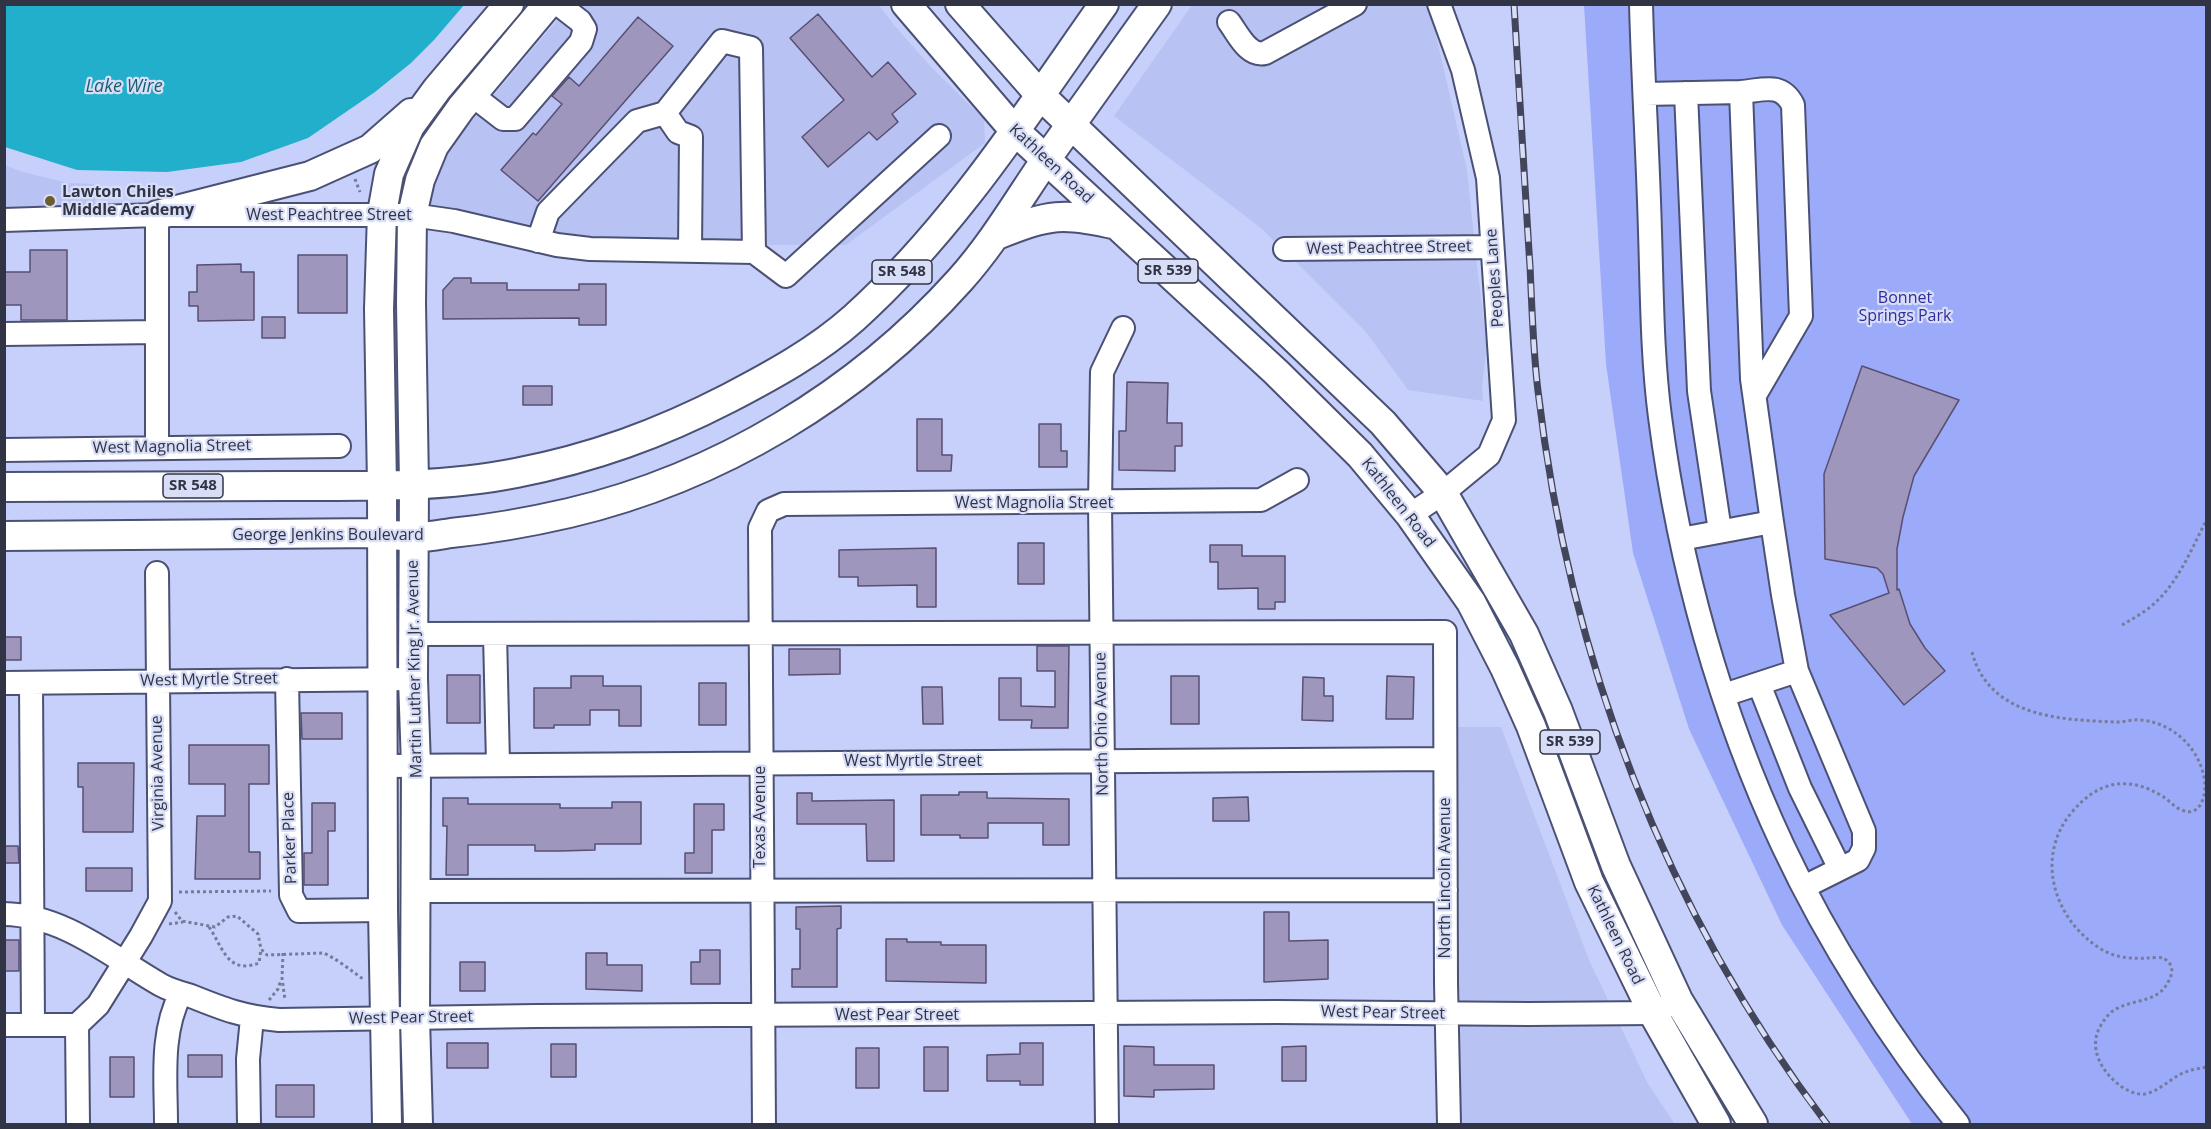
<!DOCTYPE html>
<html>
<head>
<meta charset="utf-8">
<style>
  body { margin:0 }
  #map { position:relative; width:2211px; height:1129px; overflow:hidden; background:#c7d0fa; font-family:"Open Sans",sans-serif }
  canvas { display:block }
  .frame { position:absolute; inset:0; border:6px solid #313444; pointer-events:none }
</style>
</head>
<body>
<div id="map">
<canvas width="2211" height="1129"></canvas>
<div class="frame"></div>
</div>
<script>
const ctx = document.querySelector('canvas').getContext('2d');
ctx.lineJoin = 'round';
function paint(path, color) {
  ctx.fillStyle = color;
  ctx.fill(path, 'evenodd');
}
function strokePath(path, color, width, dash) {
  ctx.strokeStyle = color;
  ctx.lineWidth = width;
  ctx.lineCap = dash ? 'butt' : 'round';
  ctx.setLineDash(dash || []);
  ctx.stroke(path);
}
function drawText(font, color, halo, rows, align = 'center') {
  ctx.font = font + ' "Open Sans",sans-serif';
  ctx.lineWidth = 4.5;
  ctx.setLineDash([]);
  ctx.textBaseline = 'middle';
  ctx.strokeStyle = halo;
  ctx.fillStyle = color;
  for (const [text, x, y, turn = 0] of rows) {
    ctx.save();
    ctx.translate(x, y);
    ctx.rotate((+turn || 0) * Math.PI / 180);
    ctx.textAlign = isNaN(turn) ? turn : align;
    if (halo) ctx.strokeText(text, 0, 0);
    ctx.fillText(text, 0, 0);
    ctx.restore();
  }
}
const built = new Path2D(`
  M570,5H879L894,25L933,69L984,119L985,143L846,245H760L591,239L558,235L428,207L438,161Z
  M1192,5H1429L1467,170L1474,237L1277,239L1276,243L1261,228L1114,116Z
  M4,165L23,172L68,183L94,184L96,219L5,220Z
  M1476,257L1487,347L1482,386L1483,401L1408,390L1366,332L1293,259Z
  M1454,727H1501L1589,960L1610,1004H1456Z
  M1619,1023L1648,1084L1675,1124H1458L1456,1024Z`);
const green = new Path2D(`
  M1584,5H2206V1124H1912L1782,925L1689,729L1633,553L1606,364Z`);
const water = new Path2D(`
  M5,4H464V5L434,40L411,63L375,92L308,138L241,162L167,172L77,170L5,147Z`);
const building = new Path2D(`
  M818,14L872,77L888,62L916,94L892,114L898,122L877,140L869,132L828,167L802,137L844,100L790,38Z
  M638,17L673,46L538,201L501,170L533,133L536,135L562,104L552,96L569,77L579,86Z
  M30,250H67V320H21V305H4V272H30Z
  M298,255H347V313H298Z
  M241,264V272H254V320L198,321V306H189V292H197V265Z
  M454,278H471V283H507V290H579V284H606V325H579V318L443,319V290Z
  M262,317H285V338H262Z
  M1862,366L1959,400L1914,476L1903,517L1897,549V590L1899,589L1910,624L1925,648L1945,671L1904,705L1830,615L1889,593L1883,574L1877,568L1825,559L1824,474Z
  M1127,382L1168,383L1167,423H1182V446H1175V471L1119,470V431H1126Z
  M523,386H552V405H523Z
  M917,419H942V455H952L951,471H917Z
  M1039,424H1061V451H1067V467H1039Z
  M1018,543H1044V584H1018Z
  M1210,545H1242V556H1285V602H1275V609H1258V588L1218,589V562H1210Z
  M936,548V607H917V585L858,586V577H839V550Z
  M4,637H21V660H4Z
  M1037,646H1069L1068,728H1031L1032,720H999V678H1021V706L1055,707V671H1037Z
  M789,649H840V674L789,675Z
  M447,675H480V723H447Z
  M571,676H603V686H641V726H619V710H590V725H554V728H534V688H571Z
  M1171,676H1199V724H1171Z
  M1387,676L1414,677L1413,719H1386Z
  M1303,677L1324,678V696H1333V721L1302,720Z
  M699,683H726V725H699Z
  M922,687H942L943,724H923Z
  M301,713H342V739H302Z
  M189,745H269V784H249V852H260V879H195L197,816H225V784H189Z
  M78,763H134L133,832H83V787H78Z
  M959,792H987V798L1069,799V845H1043V823H988V838H960V835H921V795H959Z
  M797,793H812V801L894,800V861H867L866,824H797Z
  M1248,797L1249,821H1213V798Z
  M443,798H468V804H560V808H612V802H641V844H595V850L560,851H535V845H468V875H446L447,826H443Z
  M312,803H335V831H328V885H304V853H312Z
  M694,804H724V830H712V873H685V853H694Z
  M4,846H18L19,863H4Z
  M86,868H132V891H86Z
  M841,906V928L837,929V987H792V969H800V929H796V907Z
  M1264,912H1289V941L1328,940V979L1264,982Z
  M886,939H907V942H941V945H986V983L886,981Z
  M4,940H19V971H4Z
  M700,950H720V984H691V962H700Z
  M586,953H607V965H642V991L586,989Z
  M460,962H485V991H460Z
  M447,1043H488V1068H447Z
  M1020,1043H1043V1085H1020V1081H987V1055L1020,1054Z
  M551,1044H576V1077H551Z
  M1124,1046L1154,1047V1065H1214V1089L1154,1090V1097L1124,1096Z
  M1306,1046V1081H1282V1047Z
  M924,1047H948V1091H924Z
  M856,1048H879V1088H856Z
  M188,1055H222V1077H188Z
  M110,1057H134V1097H110Z
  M276,1085H314V1117H276Z`);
const path = new Path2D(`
  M355,179L360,192
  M2122,625C2134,618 2147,611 2157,601C2179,580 2192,548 2206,521
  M1972,652C1989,717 2060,720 2117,722C2125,722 2133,719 2141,720C2175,723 2202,751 2205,784C2206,797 2199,818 2182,810C2175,808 2169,800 2162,796C2128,775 2098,781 2072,812C2034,857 2054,920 2101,949C2115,958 2132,959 2148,958C2152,958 2159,957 2163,958C2165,959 2169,962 2170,964C2173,969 2172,974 2170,978C2160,1003 2138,998 2118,1008C2111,1011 2105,1018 2101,1025C2087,1048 2102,1073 2122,1087C2129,1091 2136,1095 2145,1094C2157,1092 2168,1081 2179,1075C2188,1070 2197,1069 2206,1067
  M179,892L271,891
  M175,912L182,921L215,927L228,917L237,916L258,934L261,949L267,955L323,953C333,956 353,972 363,979
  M169,924L183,922
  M209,927C223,947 227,975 259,963L261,949
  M283,953L282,978L285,1000
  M269,1000L278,989L281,980`);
const minor = new Path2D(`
  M1641,4C1643,80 1648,156 1650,232C1652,293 1652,356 1660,417C1679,564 1720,712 1783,846C1828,942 1892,1042 1958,1124
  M1229,22C1238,34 1248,57 1265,53L1355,4
  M1741,92C1764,90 1781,82 1793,105L1801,316L1755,395
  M1686,93L1699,391L1720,531
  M1645,94L1741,92L1752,379L1772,522L1681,539
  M472,95L503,119H515L581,42L585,29L580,21L558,4
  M4,220L157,215H412L454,221L557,245L590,249L754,252L786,276L939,136
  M538,241L548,212L637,121L665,113
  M1285,249L1492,247
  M690,251L691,137L678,132L665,113L722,41L751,48L754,252
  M4,334L157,332
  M157,447V215
  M4,450L339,446
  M1410,515L1443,493L1489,455L1504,420L1488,178L1463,70L1439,4
  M1772,522L1783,595L1797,671
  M412,634L1445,632L1446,983L1449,1124
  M495,634L498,764
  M287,679L291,895L299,911L383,910
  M4,683L413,679
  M31,683L33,1025
  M1759,684L1800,788L1840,869
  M1724,695L1797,671L1864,831V848L1858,860L1804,887
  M382,766L1445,759
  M415,891L1446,890
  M4,914C64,915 112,957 161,985C170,990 181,993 191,996C223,1009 244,1017 279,1020L536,1016L1277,1012L1529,1014L1653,1013L1667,1006
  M4,1025H77
  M77,1025L98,1005L141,936L160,901L157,573
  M77,1025L78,1124
  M166,1124C166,1080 160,1033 181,993
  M249,1124L248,1059L252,1018
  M764,1124L760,528L768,511L784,504L1261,500L1297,480
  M1107,1124L1100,503L1102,372L1123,328`);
const major = new Path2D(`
  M906,4L1014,130L1276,372L1360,455L1410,515L1471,602L1505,668L1531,726L1589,882L1653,1013L1716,1124
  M960,4L1040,95L1383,423L1443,493L1524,634L1558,711L1616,866L1678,1000L1753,1124
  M157,215L310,176L370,149L411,113
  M997,235C1050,214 1062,212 1117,225
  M4,487C97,486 190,486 283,486C361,486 440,488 516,473C593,458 659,434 729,398C773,375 817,351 854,318C954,228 1027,113 1104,4
  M4,536L382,533C392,535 402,536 411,537C424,538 438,535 451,533C491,529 530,522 569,513C718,478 858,394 960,280C994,242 1018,200 1047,158C1083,107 1120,56 1157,4
  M387,1124L383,910L382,486L379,309L382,213L389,174L410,126L437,89L509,4
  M418,1124L415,1018L416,766L413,679L414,484L411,303L412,215L420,180L434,146L461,108L548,4`);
const rail = new Path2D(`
  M1514,4C1519,92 1524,179 1530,266C1532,308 1533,350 1538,391C1569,658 1664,909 1827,1124`);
const markers = [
  [50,201,6,"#6b5e2b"]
];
const shields = [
  [1168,271,60],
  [902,272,60],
  [193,486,60],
  [1570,742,60]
];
const shieldNames = [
  ["SR 539",1168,271],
  ["SR 548",902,272],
  ["SR 548",193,486],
  ["SR 539",1570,742]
];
const streetNames = [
  ["Kathleen Road",1051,164,43],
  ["West Peachtree Street",329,215],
  ["West Peachtree Street",1389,248,-1],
  ["Peoples Lane",1495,278,-94],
  ["West Magnolia Street",172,447,-1],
  ["West Magnolia Street",1034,503],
  ["Kathleen Road",1398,503,52],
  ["George Jenkins Boulevard",328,535],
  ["Martin Luther King Jr. Avenue",415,669,-91],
  ["West Myrtle Street",209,680,-1],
  ["North Ohio Avenue",1102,724,-91],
  ["West Myrtle Street",913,761],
  ["Virginia Avenue",158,773,-91],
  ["Texas Avenue",760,817,-90],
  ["Parker Place",290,838,-92],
  ["North Lincoln Avenue",1445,878,-90],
  ["Kathleen Road",1615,935,64],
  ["West Pear Street",1383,1013,1],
  ["West Pear Street",897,1015],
  ["West Pear Street",411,1018,-1]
];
const poiNames = [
  ["Lawton Chiles",62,192],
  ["Middle Academy",62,210]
];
const parkNames = [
  ["Bonnet",1905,298],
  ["Springs Park",1905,316]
];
const waterNames = [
  ["Lake Wire",124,87]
];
paint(built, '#b8c3f3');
paint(green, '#9caafa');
paint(water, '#21afcb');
paint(building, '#9f96be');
strokePath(building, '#584f73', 1.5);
strokePath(minor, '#4a5174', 26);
strokePath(major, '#4a5174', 32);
strokePath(path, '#767c98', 3, [3, 3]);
strokePath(minor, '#fff', 22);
strokePath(major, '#fff', 28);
strokePath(rail, '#43465a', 7);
strokePath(rail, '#d8def7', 4.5, [14]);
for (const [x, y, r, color] of markers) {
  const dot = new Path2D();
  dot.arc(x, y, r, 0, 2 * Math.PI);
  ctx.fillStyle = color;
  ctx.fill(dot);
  strokePath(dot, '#d8def7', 2);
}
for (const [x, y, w] of shields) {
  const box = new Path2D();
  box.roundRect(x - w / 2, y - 12, w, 24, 4.5);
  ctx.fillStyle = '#d8def7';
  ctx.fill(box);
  strokePath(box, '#313444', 1.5);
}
drawText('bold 15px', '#313444', null, shieldNames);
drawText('16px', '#313444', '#d8def7', streetNames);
drawText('bold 16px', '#313444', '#d8def7', poiNames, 'left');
drawText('16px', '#302c9e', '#d8def7', parkNames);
drawText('italic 18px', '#185f6e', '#d8def7', waterNames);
</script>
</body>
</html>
